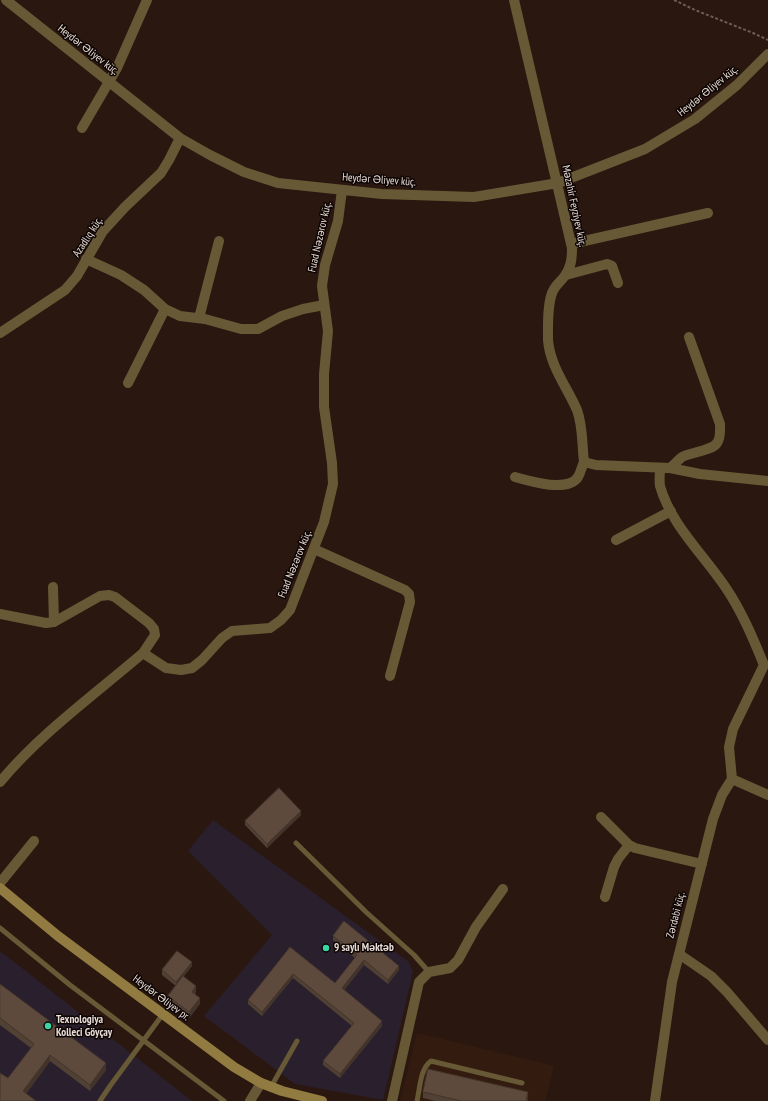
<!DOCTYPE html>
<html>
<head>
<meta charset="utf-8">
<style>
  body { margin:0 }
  canvas { display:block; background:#2a170f }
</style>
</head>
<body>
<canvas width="768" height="1101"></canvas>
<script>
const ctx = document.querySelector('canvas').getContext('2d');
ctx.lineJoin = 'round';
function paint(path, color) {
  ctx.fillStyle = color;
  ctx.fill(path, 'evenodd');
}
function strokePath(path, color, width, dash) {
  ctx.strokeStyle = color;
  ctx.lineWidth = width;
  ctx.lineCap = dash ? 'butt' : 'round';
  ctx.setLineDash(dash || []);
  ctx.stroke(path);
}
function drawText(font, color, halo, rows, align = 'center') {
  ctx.font = font + ' "PT Sans Narrow",sans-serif';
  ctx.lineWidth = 3;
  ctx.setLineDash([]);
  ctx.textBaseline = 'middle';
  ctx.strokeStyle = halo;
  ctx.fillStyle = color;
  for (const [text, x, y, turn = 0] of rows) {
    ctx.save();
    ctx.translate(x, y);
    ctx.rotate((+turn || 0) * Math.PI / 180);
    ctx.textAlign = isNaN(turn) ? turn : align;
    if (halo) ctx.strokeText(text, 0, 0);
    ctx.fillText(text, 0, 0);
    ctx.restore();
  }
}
const built = new Path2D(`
  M417,1033L554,1066L545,1101H400Z`);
const education = new Path2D(`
  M213,820L409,962L413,972L383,1100L295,1084L204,1016L272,935L188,851Z
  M0,951L192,1101H0Z`);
const path = new Path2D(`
  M674,0L695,10L753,33L768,40`);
const lane = new Path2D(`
  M296,843L366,912L414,955L429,972
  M0,928L70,985L224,1101
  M271,1087L297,1041
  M100,1101L110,1086L163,1014
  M417,1101C420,1088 420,1069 431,1061L522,1083`);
const street = new Path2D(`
  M6,0L180,138L210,155L244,172L278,183L382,194L474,197L558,183L645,149L695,119L737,85L768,54
  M514,0L572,248C572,259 571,268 564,277C561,281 557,284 554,289C547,300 548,326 548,340C550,366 567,387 577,410C583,426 582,445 584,462L596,465L670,468L700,474L768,481
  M82,128L117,68L147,0
  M571,244L708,213
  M86,259L121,275L144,290L165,309L180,316L205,319L241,329H258L282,316L303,309L324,305
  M566,275L607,264L612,266L618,283
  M199,318L219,241
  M0,333L65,290L77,276L103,231L125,207L161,173L169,160L180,138
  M128,383L165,309
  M660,468C660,473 659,480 660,486C671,525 704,555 726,588C742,612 753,638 764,665L733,729L729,747L732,779
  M670,468C674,465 678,460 682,457C691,452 712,451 717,443C721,438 720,430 720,424L689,337
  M515,477C529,481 568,493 578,477C581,472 582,466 584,462
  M616,540L671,511
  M314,549L405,590L409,594L410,602L390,676
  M53,587L54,622
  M0,614L46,623L54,622L100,596L109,595L115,597L149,623L154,629L155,635L143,653
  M0,782C41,733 94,695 143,653L166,668L181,670L192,668L202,660L222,638L232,631L270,628L281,620L290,610L324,522L333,484L332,463L324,407V374L328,331L322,286L325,265L338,221L342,190
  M601,817L629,845L635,848L702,864
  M0,883L34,841
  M605,897L614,867L618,859L629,845
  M679,954L711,976L727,992L768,1040
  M250,1101L261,1083
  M392,1101L419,982L429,972L450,968L458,960L476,927L503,889
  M655,1101L672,982L713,819L722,795L732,779L768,795`);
const secondary = new Path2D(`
  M0,888L58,936L234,1067L261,1083L282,1091L322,1101`);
const wall = new Path2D(`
  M301,815L267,848L245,825V821Z
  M333,936L399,970L388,984L364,965L344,990L382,1026L340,1078L323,1065V1061L352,1026L293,978L262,1016L248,1004V1000L290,947L335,983L355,958L333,940Z
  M192,966L183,977L196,992L195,994L200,1004L189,1018L168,1002V996L176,986L162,975V970Z
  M0,984L106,1070L90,1091L50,1061L26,1094L0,1101L8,1078L31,1048L0,1025Z
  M423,1092L528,1098V1101H435L423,1098Z`);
const shadedWall = new Path2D(`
  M301,811V815L267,848V844Z
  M364,960V965L342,993V988Z
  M192,962V966L176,986V982Z
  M399,966V970L388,984V980Z
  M293,974V978L262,1016V1012Z
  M196,986V992L192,998V992Z
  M200,998V1004L189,1018V1012Z
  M382,1021V1026L340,1078V1074Z
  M50,1055V1061L23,1098V1091Z
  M106,1063V1070L90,1091V1085Z
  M528,1092V1101H526Z`);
const building = new Path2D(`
  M279,788L301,811L267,844L245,821Z
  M344,921L399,966L388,980L364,960L342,988L382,1021L340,1074L323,1061L354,1023L293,974L262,1012L248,1000L290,947L335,983L357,955L333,936Z
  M177,951L192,962L176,982L162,970Z
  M183,976L196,986L192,992L200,998L189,1012L168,996Z
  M0,984L106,1063L90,1085L50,1055L23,1091L36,1101H0V1073L8,1078L34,1044L0,1018Z
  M428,1069L528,1092L526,1101H462L423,1092Z`);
const markers = [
  [326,948,4,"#3bd4a4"],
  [48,1026,4,"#3bd4a4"]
];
const streetNames = [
  ["Heydər Əliyev küç.",88,50,38],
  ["Heydər Əliyev küç.",708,91,-39],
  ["Heydər Əliyev küç.",379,180,4],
  ["Məzahir Feyziyev küç.",574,206,78],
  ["Azadlıq küç.",88,237,-57],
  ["Fuad Nəzərov küç.",320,237,-77],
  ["Fuad Nəzərov küç.",295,564,-68],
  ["Zərdabi küç.",676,915,-76],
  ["Heydər Əliyev pr.",161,998,37]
];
const poiNames = [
  ["9 saylı Məktəb",334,948],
  ["Texnologiya",56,1020],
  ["Kolleci Göyçay",56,1033]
];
paint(built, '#341b10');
paint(education, '#2a1f2c');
strokePath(path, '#6d5c54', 2, [3, 2]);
strokePath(lane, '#675935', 5);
strokePath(street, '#675935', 10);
strokePath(secondary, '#927b40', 10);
paint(wall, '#514034');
paint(shadedWall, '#42342b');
paint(building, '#5e4a3d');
strokePath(building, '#42342b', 1);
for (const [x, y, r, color] of markers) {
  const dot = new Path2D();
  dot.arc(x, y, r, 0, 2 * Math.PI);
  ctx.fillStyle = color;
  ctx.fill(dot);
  strokePath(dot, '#0c0503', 1.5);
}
drawText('11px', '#eaddd7', '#0c0503', streetNames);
drawText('bold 11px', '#eaddd7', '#0c0503', poiNames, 'left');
</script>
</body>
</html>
